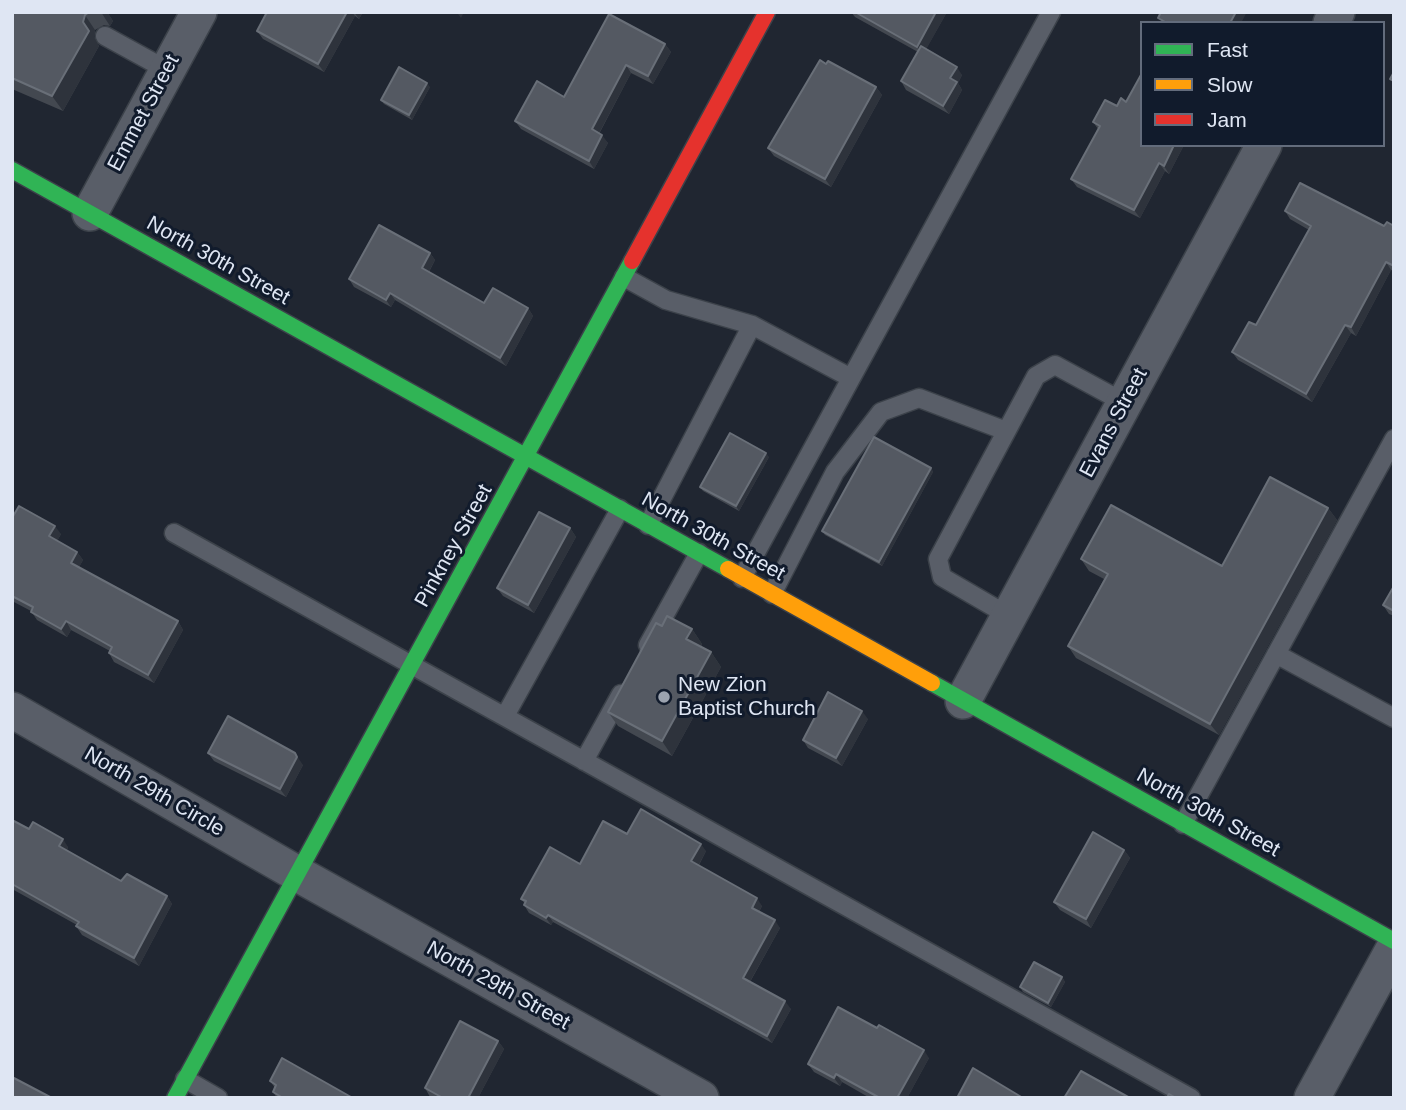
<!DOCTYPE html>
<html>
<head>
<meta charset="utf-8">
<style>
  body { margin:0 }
  #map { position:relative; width:1406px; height:1110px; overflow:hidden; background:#202631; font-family:Helvetica,sans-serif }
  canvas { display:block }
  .frame { position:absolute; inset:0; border:14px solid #dfe6f3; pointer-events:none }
  .legend { position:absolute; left:1140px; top:21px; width:245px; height:126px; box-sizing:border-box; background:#111b2c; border:2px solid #636c7c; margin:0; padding:9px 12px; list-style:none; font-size:21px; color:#dfe6f3 }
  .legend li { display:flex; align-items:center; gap:14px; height:35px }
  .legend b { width:35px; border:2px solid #636c7c }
</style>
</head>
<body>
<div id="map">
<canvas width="1406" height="1110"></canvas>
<div class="frame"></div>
<ul class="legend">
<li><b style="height:9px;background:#30b455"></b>Fast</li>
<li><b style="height:9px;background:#ff9f0a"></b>Slow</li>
<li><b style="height:9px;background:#e5322d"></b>Jam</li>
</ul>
</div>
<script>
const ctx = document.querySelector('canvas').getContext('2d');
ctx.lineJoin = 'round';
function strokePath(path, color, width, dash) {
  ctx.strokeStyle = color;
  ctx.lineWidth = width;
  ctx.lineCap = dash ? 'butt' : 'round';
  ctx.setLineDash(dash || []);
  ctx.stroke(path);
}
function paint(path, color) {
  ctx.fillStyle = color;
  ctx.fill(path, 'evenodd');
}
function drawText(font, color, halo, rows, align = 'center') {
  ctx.font = font + ' Helvetica,sans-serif';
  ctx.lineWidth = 6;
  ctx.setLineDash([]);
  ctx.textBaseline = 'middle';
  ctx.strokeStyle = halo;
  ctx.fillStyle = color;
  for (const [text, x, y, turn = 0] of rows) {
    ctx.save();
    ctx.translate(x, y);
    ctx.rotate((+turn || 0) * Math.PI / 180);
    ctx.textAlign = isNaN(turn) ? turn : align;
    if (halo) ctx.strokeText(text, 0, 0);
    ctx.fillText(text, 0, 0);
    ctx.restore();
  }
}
const lane = new Path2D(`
  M105,36L167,70
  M624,277L666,300L752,325L851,378
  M648,525L752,325
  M174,533L1191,1098
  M742,578L1051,12
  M772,594L835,472L881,412L919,398L1006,431
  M1009,616L942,577L938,559L1036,376L1055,365L1125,403
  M648,645L699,553
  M1276,654L1394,718
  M505,716L620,509
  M584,761L621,694
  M1183,824L1394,439
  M185,1079L218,1098`);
const street = new Path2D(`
  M1331,23L1337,12
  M90,213L199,12
  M963,701L1264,145
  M12,710L296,873L701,1098
  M1312,1098L1394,948`);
const fast = new Path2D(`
  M12,170L728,569
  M932,683L1394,941
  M175,1098L632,261`);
const slow = new Path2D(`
  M728,569L932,683`);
const jam = new Path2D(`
  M632,261L767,12`);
const wall = new Path2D(`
  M12,12H107L113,21L110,26L104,25L95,30L94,37L99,46L63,111L12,89Z
  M267,12H363L359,19L355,16L324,72L263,39L257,31Z
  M851,12H947L926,49L962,75L958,83L962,90L949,114L906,90L901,81L918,52L855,17Z
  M665,44L671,52L653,84L631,73L599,134L608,143L594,169L521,129L515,121Z
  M826,64L876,87L882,95L831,187L774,156L768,148Z
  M430,87L412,120L384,104L381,100Z
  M1126,102L1142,145H1184L1169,174L1165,171L1140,218L1077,187L1071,179L1098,129L1093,122L1117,106Z
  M1285,211L1384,226H1394V271L1391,270L1356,336L1351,333L1312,402L1238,360L1232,352L1256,325L1309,230L1290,219Z
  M430,253L435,260L429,272L484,303L528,308L533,316L506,366L395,300L391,307L354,287L349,279Z
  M769,457L739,511L703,491L700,487Z
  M931,468L933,472L882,566L825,535L822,531Z
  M1328,508L1337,520L1219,735L1076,658L1068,646L1104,579L1089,571L1081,559L1222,566Z
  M12,518L61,534L57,541L77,552L83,560L79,567L178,621L183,630L154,683L114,662L109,653L110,651L71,630L67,637L37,620L31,611L12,601Z
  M570,528L576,537L534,613L503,596L497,588Z
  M1394,586V616L1389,614L1383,605Z
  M662,626L692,629L702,644L701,647L711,652L721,667L672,756L618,726L608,712Z
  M868,719L842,766L808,748L803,740Z
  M208,753L303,765L286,797L214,761Z
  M12,820L29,829L68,847L67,850L121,881L167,896L172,904L139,966L82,935L76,926L77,925L12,889Z
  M627,834L706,851L699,865L762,906L759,912L780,928L750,982L791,1009L772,1043L553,922L551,925L529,913L524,905L525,904L521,899L580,864Z
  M1124,850L1130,858L1091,928L1060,910L1054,902Z
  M1062,977L1065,982L1051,1007L1023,992L1020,987Z
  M498,1041L504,1049L478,1098H433L430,1097L425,1088Z
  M282,1058L351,1098H277L273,1092L275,1088L270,1081Z
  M929,1058L907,1098H870L842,1082L840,1086L814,1072L808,1064Z`);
const shadedWall = new Path2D(`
  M101,12H107L113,21L110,26Z
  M347,12H352L355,16L324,72L318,64Z
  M354,12H363L359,19Z
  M459,12H464L461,18L458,14Z
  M936,12H947L923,55L917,47Z
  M1236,12H1247L1241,23H1230Z
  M85,15L95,30L94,37L99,46L63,111L52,96L83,22Z
  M665,44L671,52L653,84L648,76Z
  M626,65L631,73L597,137L592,129Z
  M957,67L962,75L958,83L962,90L949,114L943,106L950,78Z
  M427,83L430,87L412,120L409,115Z
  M876,87L882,95L831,187L825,179Z
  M602,135L608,143L594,169L589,161Z
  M1174,145H1184L1169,174L1164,166Z
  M1159,163L1165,171L1140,218L1134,210Z
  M430,253L435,260L427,275L422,268Z
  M1386,262L1391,270L1356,336L1351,327Z
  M390,293L395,300L391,307L386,300Z
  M528,308L533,316L506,366L500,358Z
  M1345,325L1351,333L1312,402L1306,394Z
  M766,453L769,457L739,511L736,506Z
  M931,468L933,472L882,566L879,562Z
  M1328,508L1337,520L1219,735L1210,724Z
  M55,526L61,534L55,545L49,536Z
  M570,528L576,537L534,613L528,605Z
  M77,552L83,560L77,571L71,563Z
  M66,621L71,630L67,637L61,629Z
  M178,621L183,630L154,683L148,675Z
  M692,629L702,644L697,654L686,639Z
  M711,652L721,667L672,756L662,741Z
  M862,711L868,719L842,766L836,758Z
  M295,753L303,765L286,797L280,789Z
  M63,839L68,847L65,854L59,846Z
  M701,844L706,851L697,868L691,861Z
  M1124,850L1130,858L1091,928L1086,919Z
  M167,896L172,904L139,966L134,958Z
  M757,898L762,906L757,915L752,908Z
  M548,915L553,922L551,925L546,918Z
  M775,920L780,928L748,985L743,978Z
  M1062,977L1065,982L1051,1007L1048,1003Z
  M785,1001L791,1009L772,1043L767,1036Z
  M498,1041L504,1049L478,1098H468Z
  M924,1050L929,1058L907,1098H897Z
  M836,1074L842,1082L840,1086L834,1078Z`);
const building = new Path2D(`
  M12,12H89L85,15L83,22L89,31L52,96L12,78Z
  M267,12H347L318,64L257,31Z
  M855,12H936L917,47Z
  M1161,12H1236L1230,23H1167L1158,18Z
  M609,14L665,44L648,76L626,65L592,129L602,135L589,161L515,121L537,81L564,97Z
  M921,46L957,67L950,78L957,82L943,106L901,81Z
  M820,60L826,64L828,61L876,87L825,179L768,148Z
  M399,67L427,83L409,115L381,100Z
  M1394,72V81L1390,79Z
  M1142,73V145H1174L1164,166L1159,163L1134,210L1071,179L1100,126L1093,122L1105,100L1117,106L1121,98L1126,102Z
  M1300,183L1384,226L1387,222L1394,226V266L1386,262L1351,327L1345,325L1306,394L1232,352L1249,322L1256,325L1311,226L1285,211Z
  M379,225L430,253L422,268L484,303L493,288L528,308L500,358L390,293L386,300L349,279Z
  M730,433L766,453L736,506L700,487Z
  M874,437L931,468L879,562L822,531Z
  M1270,477L1328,508L1210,724L1068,646L1108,574L1081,559L1111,505L1222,566Z
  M19,506L55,526L49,536L77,552L71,563L178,621L148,675L109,653L112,647L66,621L61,629L31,612L33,607L12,596V518Z
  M539,512L570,528L528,605L497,588Z
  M1394,586V611L1383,605Z
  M667,616L692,629L686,639L711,652L662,741L608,712L656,623L662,626Z
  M828,692L862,711L836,758L803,740Z
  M228,716L295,753L297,757L280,789L208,753Z
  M641,809L701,844L691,861L757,898L752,908L775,920L743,978L785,1001L767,1036L548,915L546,918L524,905L526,901L521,899L550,847L580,864L603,821L627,834Z
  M12,820L29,829L33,822L63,839L59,846L121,881L127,874L167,896L134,958L76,926L79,922L12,884Z
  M1093,832L1124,850L1086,919L1054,902Z
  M1034,962L1062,977L1048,1003L1020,987Z
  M838,1007L877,1028L879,1025L924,1050L897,1098H880L836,1074L834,1078L808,1064Z
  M460,1021L498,1041L468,1098H443L425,1088Z
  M282,1058L351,1097L350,1098H283L273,1092L276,1085L270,1081Z
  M973,1068L1023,1098H957Z
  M1081,1071L1130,1098H1064Z
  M12,1077L52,1098H12Z
  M1169,1094L1176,1098H1167Z`);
const markers = [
  [664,697,7,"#9ca3af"]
];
const streetNames = [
  ["Emmet Street",144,113,-62],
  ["North 30th Street",218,261,29],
  ["Evans Street",1114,423,-62],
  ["North 30th Street",713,537,29],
  ["Pinkney Street",454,546,-61],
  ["North 29th Circle",154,792,30],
  ["North 30th Street",1208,813,29],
  ["North 29th Street",498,986,29]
];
const poiNames = [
  ["New Zion",678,685],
  ["Baptist Church",678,709]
];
strokePath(lane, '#3c424a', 21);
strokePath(street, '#3c424a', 38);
strokePath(fast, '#3c424a', 19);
strokePath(slow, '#3c424a', 19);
strokePath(jam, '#3c424a', 19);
strokePath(lane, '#595e68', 18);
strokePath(street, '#595e68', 35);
strokePath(fast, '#30b455', 16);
strokePath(slow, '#ff9f0a', 16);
strokePath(jam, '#e5322d', 16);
paint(wall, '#434850');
paint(shadedWall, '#2e333c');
paint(building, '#545962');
strokePath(building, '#696f78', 2);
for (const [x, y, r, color] of markers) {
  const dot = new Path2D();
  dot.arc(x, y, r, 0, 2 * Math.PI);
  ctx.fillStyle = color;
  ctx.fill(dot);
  strokePath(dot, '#111b2c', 2.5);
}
drawText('21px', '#dfe6f3', '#111b2c', streetNames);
drawText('21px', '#dfe6f3', '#111b2c', poiNames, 'left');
</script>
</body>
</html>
